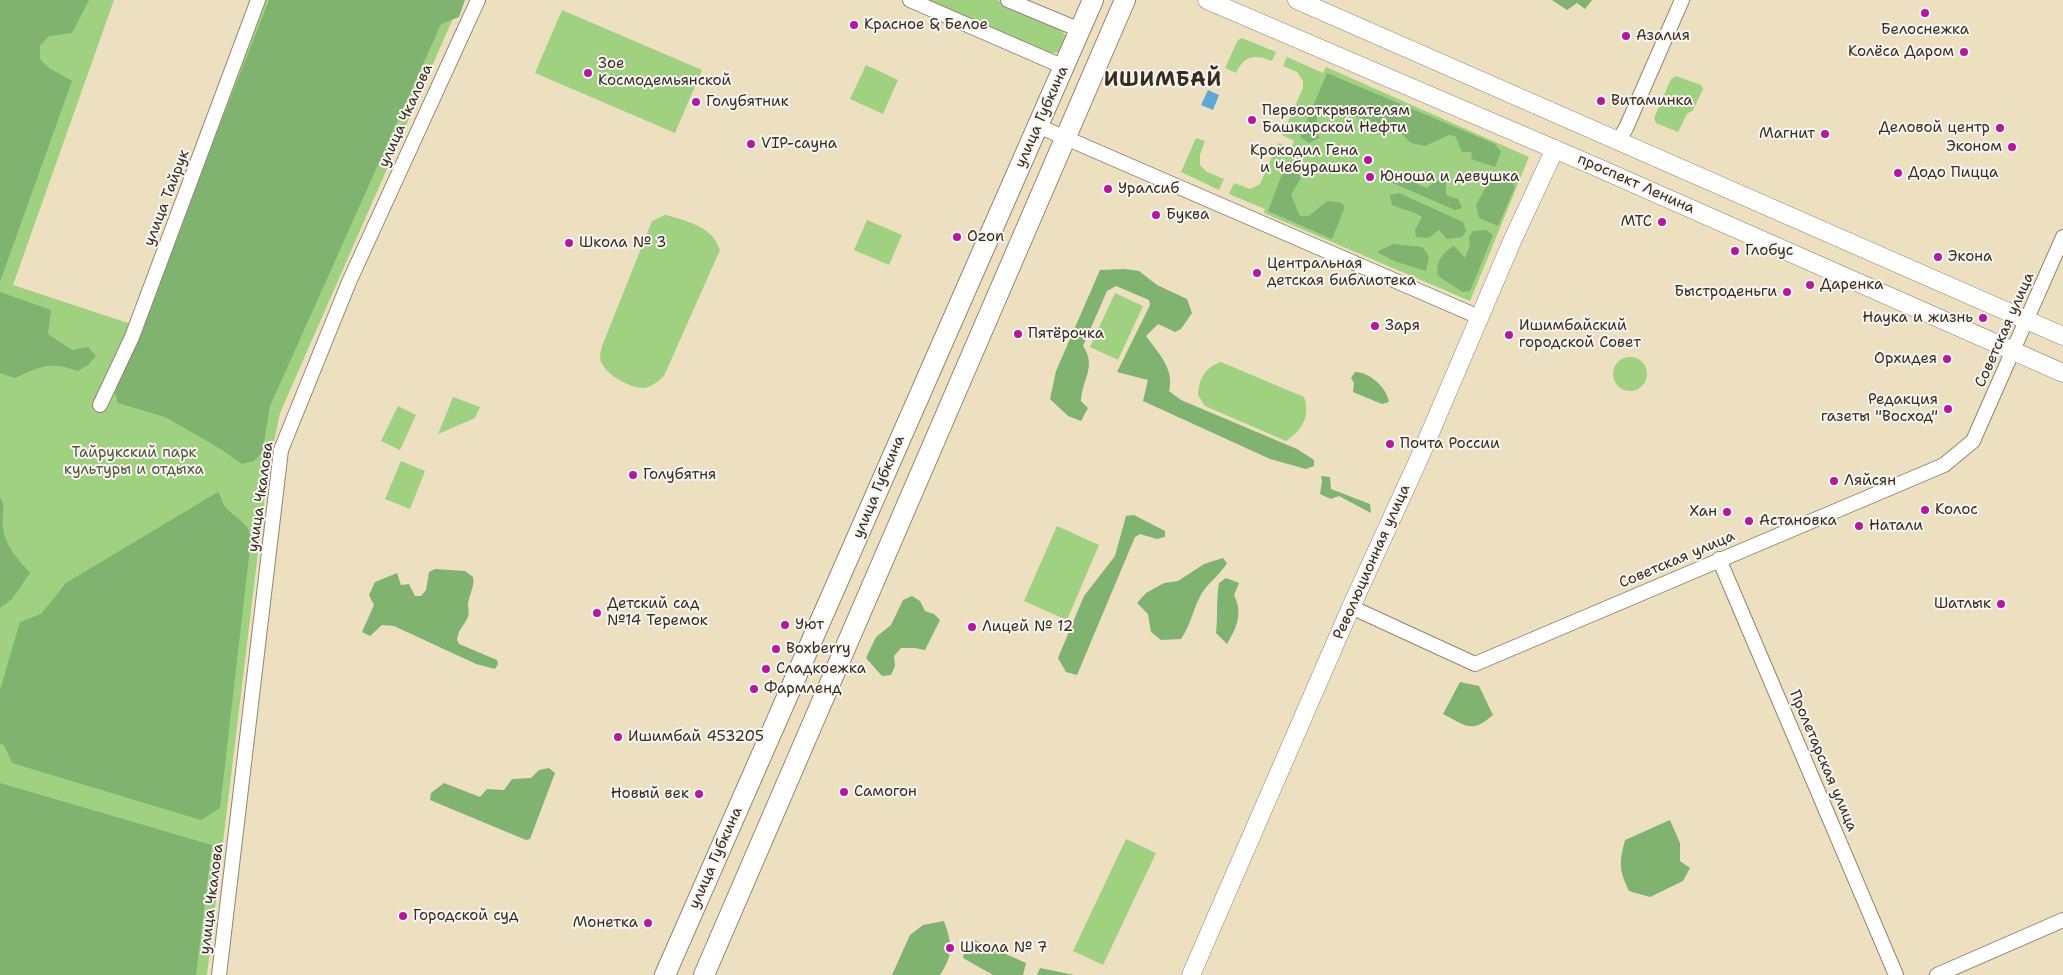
<!DOCTYPE html>
<html>
<head>
<meta charset="utf-8">
<style>
  body { margin:0 }
  canvas { display:block; background:#ece0c0 }
</style>
</head>
<body>
<canvas width="2063" height="975"></canvas>
<script>
const ctx = document.querySelector('canvas').getContext('2d');
ctx.lineJoin = 'round';
function paint(path, color) {
  ctx.fillStyle = color;
  ctx.fill(path, 'evenodd');
}
function strokePath(path, color, width, dash) {
  ctx.strokeStyle = color;
  ctx.lineWidth = width;
  ctx.lineCap = dash ? 'butt' : 'round';
  ctx.setLineDash(dash || []);
  ctx.stroke(path);
}
function drawText(font, color, halo, rows, align = 'center') {
  ctx.font = font + ' "Shantell Sans",sans-serif';
  ctx.lineWidth = 4;
  ctx.setLineDash([]);
  ctx.textBaseline = 'middle';
  ctx.strokeStyle = halo;
  ctx.fillStyle = color;
  for (const [text, x, y, turn = 0] of rows) {
    ctx.save();
    ctx.translate(x, y);
    ctx.rotate((+turn || 0) * Math.PI / 180);
    ctx.textAlign = isNaN(turn) ? turn : align;
    if (halo) ctx.strokeText(text, 0, 0);
    ctx.fillText(text, 0, 0);
    ctx.restore();
  }
}
const green = new Path2D(`
  M0,0H114L13,285L137,326L264,0H461L280,413L268,470L207,975H0Z
  M925,0H997L1058,27L1068,38L1062,51L1050,54Z
  M562,10L702,70L675,133L535,73Z
  M1242,38L1276,52L1272,61C1255,54 1244,55 1236,73L1225,68L1238,40Z
  M1287,57L1323,73L1326,67L1529,157L1470,301L1264,213L1265,209L1229,194L1234,183L1250,189L1260,184L1278,143L1291,148L1294,141L1282,135L1303,88V81L1297,72L1283,66Z
  M866,65L898,80L883,114L850,99Z
  M1676,76L1701,85L1703,89L1693,110L1687,114L1678,132L1656,123L1654,118L1671,79Z
  M1196,138L1205,141L1200,155V165L1207,172L1224,179L1219,190L1181,172Z
  M665,215C679,218 702,225 712,236C716,240 718,246 720,250L664,376C658,381 652,387 644,388C629,388 607,375 601,362C599,357 601,351 602,346L652,221Z
  M867,220L902,235L889,265L854,250Z
  M1115,293L1143,306L1118,360L1090,347Z
  M1613 374a17 17 0 1 1 34 0a17 17 0 1 1-34 0Z
  M1221,362L1304,397C1311,415 1302,431 1286,441L1205,406L1198,395C1199,379 1205,367 1221,362Z
  M453,397L480,407L475,418L438,434Z
  M398,406L416,415L400,450L381,441Z
  M401,461L425,471L410,509L385,499Z
  M1057,526L1099,545L1067,620L1024,601Z
  M1126,839L1156,853L1103,965L1073,951Z`);
const forest = new Path2D(`
  M0,0H89L72,33L49,36L40,46V59L49,68L72,81L0,282Z
  M269,0H465L459,17L441,24L270,406L262,453L254,461L242,464L219,448L165,417L118,403L115,393Z
  M1552,0H1592L1585,9L1577,3L1567,10Z
  M1327,73L1495,144L1501,152L1495,167L1471,159L1472,152H1462L1455,136L1449,135L1425,146L1411,143L1394,126L1387,128L1354,116H1337L1328,106L1316,109L1319,138L1309,143L1300,137Z
  M1293,163L1301,178L1291,195L1300,216H1309L1327,201L1339,202L1344,205V209L1332,239L1268,211L1286,164Z
  M1388,171L1427,188L1435,181L1442,179L1446,181V195L1458,199L1462,208L1455,210L1386,180L1383,173Z
  M1494,172L1505,174L1515,187L1498,226L1479,218L1476,205Z
  M1399,193L1463,222L1466,231L1462,237L1447,239L1439,230L1429,238L1416,237L1415,230L1422,217C1411,209 1401,210 1392,205L1390,195Z
  M1486,230L1493,235L1470,291L1463,292L1438,276C1435,263 1442,252 1454,246L1465,258L1470,245L1469,237L1473,231Z
  M1393,244L1422,247L1429,256L1426,271L1394,261L1377,252Z
  M1124,269L1139,271L1157,285L1187,299L1192,313L1181,329L1175,332L1158,324L1146,336C1158,353 1175,369 1169,391L1181,400L1297,449L1314,460V466L1306,469L1270,459L1143,401L1148,380L1117,372L1150,305L1149,300L1116,286L1107,291L1083,346C1097,367 1082,379 1081,401L1088,408L1081,421L1068,416L1050,399L1056,371L1100,270Z
  M0,292L51,310L48,334L72,350L88,347L96,356L88,365L78,371C50,361 41,366 15,378L0,373Z
  M1355,372C1370,372 1387,388 1389,402L1382,404L1353,392L1354,383L1351,378Z
  M1321,476L1330,477L1331,489L1370,504L1371,513L1339,496L1331,499L1320,494L1322,482Z
  M218,492C222,497 221,501 225,506C233,518 250,522 251,539L220,808L201,820L12,763L4,745L0,744V690L20,622L41,614L66,583Z
  M0,497C7,508 1,516 3,528C6,548 18,559 30,573L12,599L0,608Z
  M1134,515L1165,531V537L1157,539L1140,534L1135,537L1077,675L1066,672L1058,658L1084,596L1115,556L1126,516Z
  M1223,558L1227,563C1220,575 1209,582 1202,593C1193,608 1191,625 1181,639L1161,640L1151,632L1148,614L1137,603L1146,593L1164,583L1178,581L1204,564Z
  M435,569L465,571L473,577C475,587 469,594 468,604C468,610 470,614 467,619C463,627 458,630 457,640L459,644L497,660L498,664L495,669L476,664L394,626L382,625L370,636L362,632L374,605L369,595L375,582L397,573L401,585L409,584L415,596H421L426,590L429,572Z
  M1226,578L1239,583L1234,595C1243,614 1237,627 1227,644L1216,633C1218,616 1216,600 1219,583Z
  M912,596L920,601L925,611L934,614L940,620L925,650L915,648H901L894,656L895,666L891,675L882,676L866,658L876,637L891,625L903,600Z
  M1460,682L1479,686L1493,715C1471,734 1467,726 1443,714Z
  M549,768L555,773L530,839L526,840L430,800L431,793L444,783L480,797L487,789L504,790L512,779L531,778L539,770Z
  M0,783L212,845L196,975H0Z
  M1670,820L1680,843V861L1690,868L1683,881L1650,897L1629,891C1619,870 1619,863 1625,840Z
  M944,921C952,944 954,954 940,975H892L910,935L923,925Z
  M974,940L1026,963L1023,975H993L963,958L965,946Z
  M1040,968L1074,975H1037Z`);
const water = new Path2D(`
  M1208,90L1219,95L1213,110L1201,105Z`);
const minor = new Path2D(`
  M910,0L1064,67
  M1008,0L1080,30
  M1038,126L1479,317
  M1618,141L1626,128L1682,0
  M100,405L132,337L258,0
  M1719,559L1896,975
  M1351,607L1475,664L1944,465L1973,441L2063,237
  M219,975L281,450L349,282L478,0
  M1937,975L2063,920`);
const tertiary = new Path2D(`
  M1207,0L1594,166L2063,373
  M1297,0L2063,336
  M1191,975L1351,607L1418,461L1513,239L1555,149`);
const secondary = new Path2D(`
  M665,975L1093,0
  M704,975L1125,0`);
const markers = [
  [1925,13,5,"#b5179e"],
  [854,25,5,"#b5179e"],
  [1626,36,5,"#b5179e"],
  [1964,52,5,"#b5179e"],
  [588,73,5,"#b5179e"],
  [1601,101,5,"#b5179e"],
  [696,102,5,"#b5179e"],
  [1252,120,5,"#b5179e"],
  [2000,128,5,"#b5179e"],
  [1825,134,5,"#b5179e"],
  [751,144,5,"#b5179e"],
  [2012,147,5,"#b5179e"],
  [1368,160,5,"#b5179e"],
  [1898,173,5,"#b5179e"],
  [1370,177,5,"#b5179e"],
  [1108,189,5,"#b5179e"],
  [1156,215,5,"#b5179e"],
  [1662,222,5,"#b5179e"],
  [957,237,5,"#b5179e"],
  [569,243,5,"#b5179e"],
  [1735,251,5,"#b5179e"],
  [1938,257,5,"#b5179e"],
  [1257,273,5,"#b5179e"],
  [1810,285,5,"#b5179e"],
  [1787,292,5,"#b5179e"],
  [1983,318,5,"#b5179e"],
  [1375,326,5,"#b5179e"],
  [1018,334,5,"#b5179e"],
  [1509,335,5,"#b5179e"],
  [1947,359,5,"#b5179e"],
  [1948,409,5,"#b5179e"],
  [1390,444,5,"#b5179e"],
  [633,475,5,"#b5179e"],
  [1834,481,5,"#b5179e"],
  [1925,510,5,"#b5179e"],
  [1727,512,5,"#b5179e"],
  [1749,521,5,"#b5179e"],
  [1859,526,5,"#b5179e"],
  [2001,604,5,"#b5179e"],
  [597,613,5,"#b5179e"],
  [785,625,5,"#b5179e"],
  [972,627,5,"#b5179e"],
  [776,649,5,"#b5179e"],
  [766,669,5,"#b5179e"],
  [754,689,5,"#b5179e"],
  [618,737,5,"#b5179e"],
  [844,792,5,"#b5179e"],
  [699,794,5,"#b5179e"],
  [403,916,5,"#b5179e"],
  [648,923,5,"#b5179e"],
  [950,948,5,"#b5179e"]
];
const poiNames = [
  ["Красное & Белое",864,25],
  ["Белоснежка",1925,30,"center"],
  ["Азалия",1636,36],
  ["Колёса Даром",1954,52,"right"],
  ["Зое",598,64],
  ["Космодемьянской",598,81],
  ["Витаминка",1611,101],
  ["Голубятник",706,102],
  ["Первооткрывателям",1262,111],
  ["Башкирской Нефти",1262,128],
  ["Деловой центр",1990,128,"right"],
  ["Магнит",1815,134,"right"],
  ["VIP-сауна",761,144],
  ["Эконом",2002,147,"right"],
  ["Крокодил Гена",1358,151,"right"],
  ["и Чебурашка",1358,168,"right"],
  ["Додо Пицца",1908,173],
  ["Юноша и девушка",1380,177],
  ["Уралсиб",1118,189],
  ["Буква",1166,215],
  ["МТС",1652,222,"right"],
  ["Ozon",967,237],
  ["Школа № 3",579,243],
  ["Глобус",1745,251],
  ["Экона",1948,257],
  ["Центральная",1267,264],
  ["детская библиотека",1267,281],
  ["Даренка",1820,285],
  ["Быстроденьги",1777,292,"right"],
  ["Наука и жизнь",1973,318,"right"],
  ["Заря",1385,326],
  ["Ишимбайский",1519,326],
  ["городской Совет",1519,343],
  ["Пятёрочка",1028,334],
  ["Орхидея",1937,359,"right"],
  ["Редакция",1938,400,"right"],
  ["газеты \"Восход\"",1938,417,"right"],
  ["Почта России",1400,444],
  ["Голубятня",643,475],
  ["Ляйсян",1844,481],
  ["Колос",1935,510],
  ["Хан",1717,512,"right"],
  ["Астановка",1759,521],
  ["Натали",1869,526],
  ["Детский сад",607,604],
  ["№14 Теремок",607,621],
  ["Шатлык",1991,604,"right"],
  ["Уют",795,625],
  ["Лицей № 12",982,627],
  ["Boxberry",786,649],
  ["Сладкоежка",776,669],
  ["Фармленд",764,689],
  ["Ишимбай 453205",628,737],
  ["Самогон",854,792],
  ["Новый век",689,794,"right"],
  ["Городской суд",413,916],
  ["Монетка",638,923,"right"],
  ["Школа № 7",960,948]
];
const streetNames = [
  ["улица Чкалова",406,116,-66],
  ["улица Губкина",1042,117,-66],
  ["проспект Ленина",1636,184,24],
  ["улица Тайрук",167,198,-69],
  ["Советская улица",2005,330,-66],
  ["улица Губкина",879,487,-67],
  ["улица Чкалова",261,497,-82],
  ["Советская улица",1677,560,-23],
  ["Революционная улица",1372,562,-66],
  ["Пролетарская улица",1823,761,67],
  ["улица Губкина",716,858,-66],
  ["улица Чкалова",212,899,-83]
];
const parkNames = [
  ["Тайрукский парк",134,453],
  ["культуры и отдыха",134,470]
];
const districtNames = [
  ["ИШИМБАЙ",1163,81]
];
paint(green, '#9fd181');
paint(forest, '#7fb36f');
paint(water, '#5fa8d6');
strokePath(minor, '#94856f', 16);
strokePath(tertiary, '#94856f', 19);
strokePath(secondary, '#94856f', 22);
strokePath(minor, '#fff', 14);
strokePath(tertiary, '#fff', 18);
strokePath(secondary, '#fff', 20);
for (const [x, y, r, color] of markers) {
  const dot = new Path2D();
  dot.arc(x, y, r, 0, 2 * Math.PI);
  ctx.fillStyle = color;
  ctx.fill(dot);
  strokePath(dot, '#f6f6f2', 2);
}
drawText('15px', '#3b2a1e', '#f6f6f2', poiNames, 'left');
drawText('15px', '#3b2a1e', '#f6f6f2', streetNames);
drawText('15px', '#545437', '#f6f6f2', parkNames);
ctx.letterSpacing = '1px';
drawText('bold 20px', '#3b2a1e', '#f6f6f2', districtNames);
ctx.letterSpacing = '0px';
</script>
</body>
</html>
